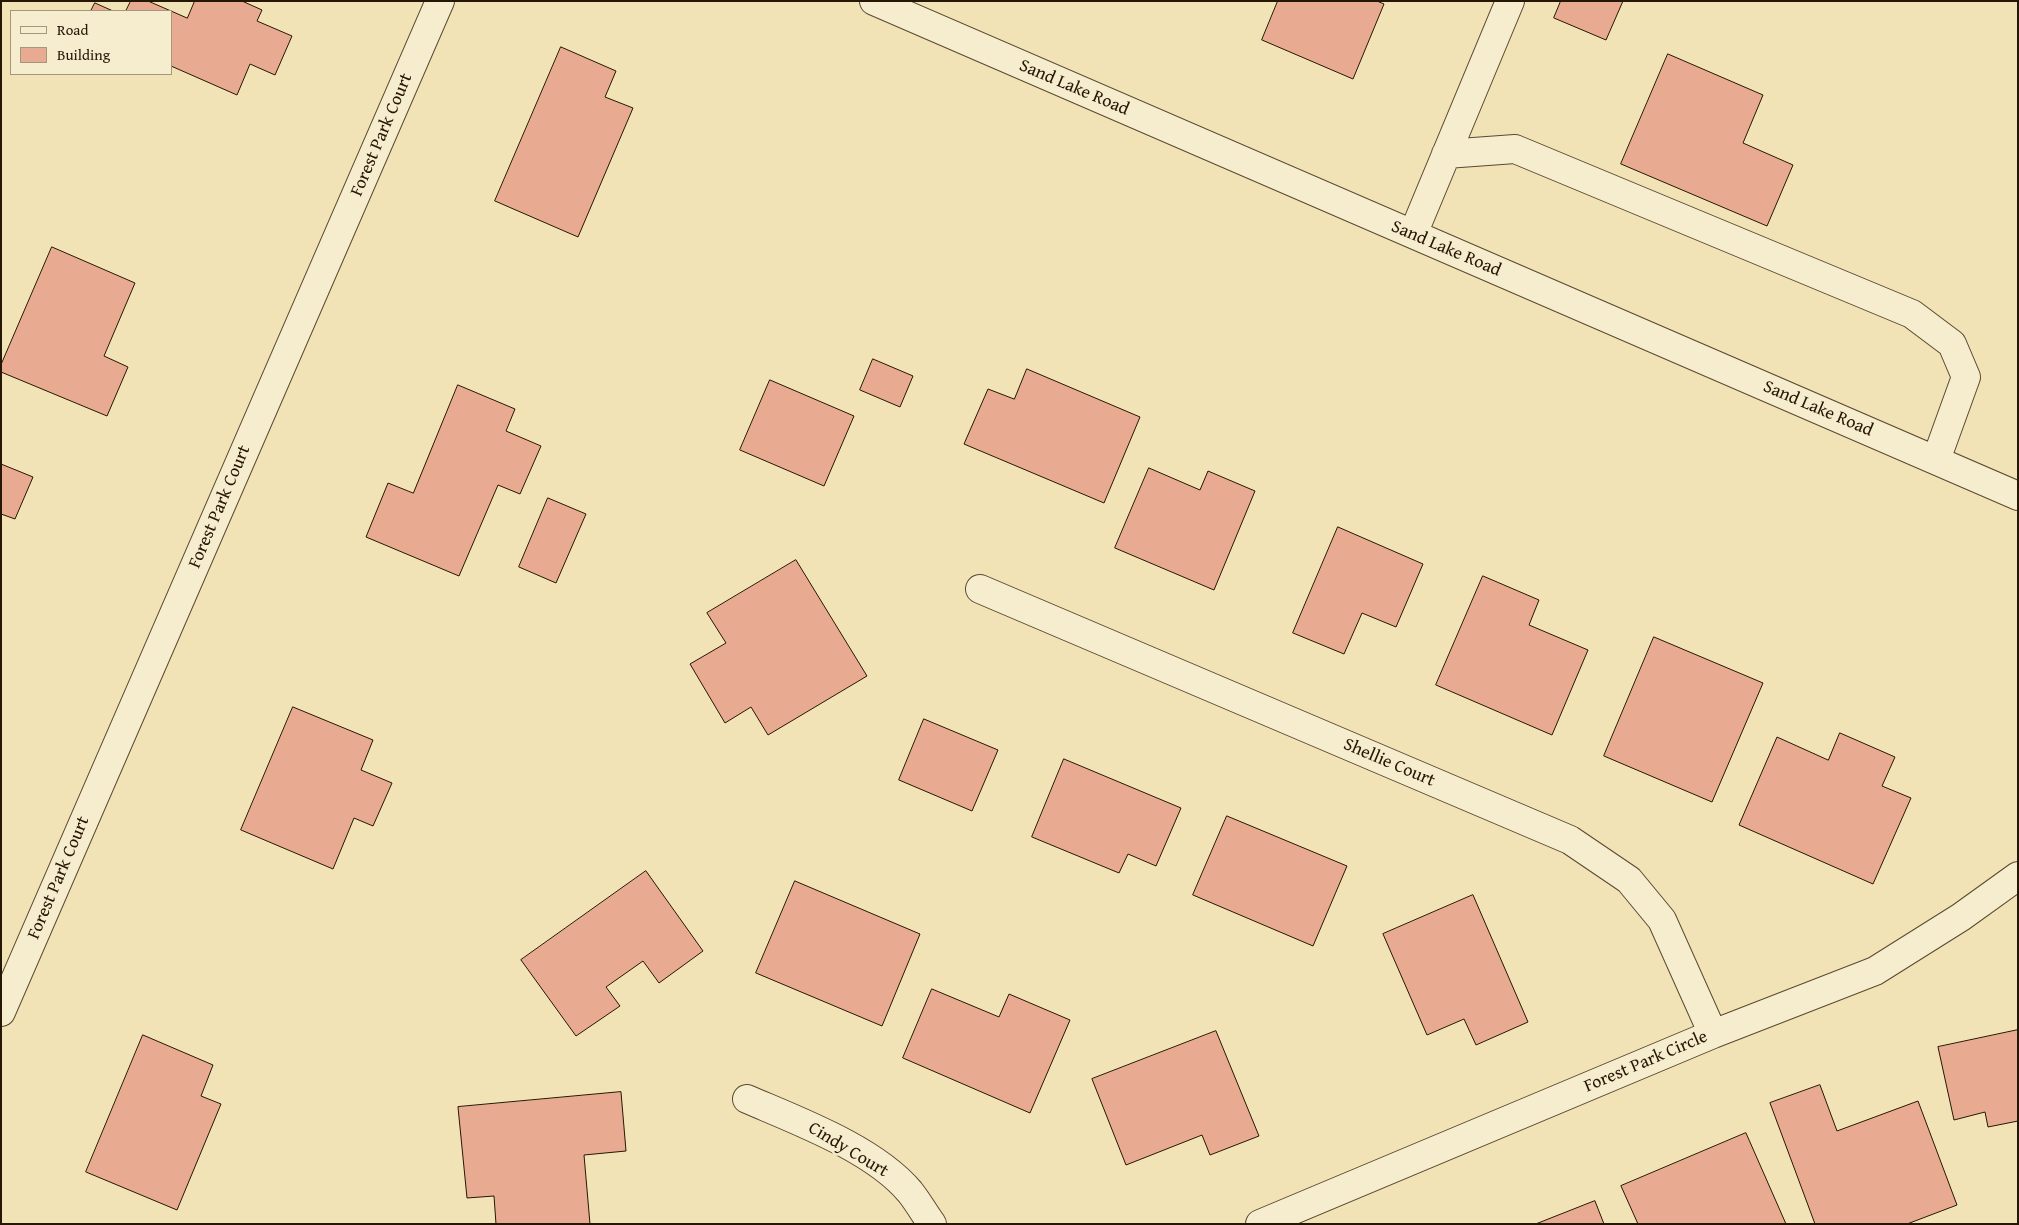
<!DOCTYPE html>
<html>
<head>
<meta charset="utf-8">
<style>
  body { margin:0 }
  #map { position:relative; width:2019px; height:1225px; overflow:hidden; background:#f1e3b5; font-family:"Gentium Book Plus",serif }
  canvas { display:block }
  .frame { position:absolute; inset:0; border:2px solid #261604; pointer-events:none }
  .legend { position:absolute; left:10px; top:10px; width:162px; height:65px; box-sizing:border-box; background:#f6edcf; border:1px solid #a3977e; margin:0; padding:6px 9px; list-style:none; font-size:15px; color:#261604 }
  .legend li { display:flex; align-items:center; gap:10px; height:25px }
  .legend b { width:25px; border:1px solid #a3977e }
</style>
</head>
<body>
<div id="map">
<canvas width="2019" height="1225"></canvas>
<div class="frame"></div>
<ul class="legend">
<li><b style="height:6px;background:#f6edcf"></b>Road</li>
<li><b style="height:14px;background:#e8ab91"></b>Building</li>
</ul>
</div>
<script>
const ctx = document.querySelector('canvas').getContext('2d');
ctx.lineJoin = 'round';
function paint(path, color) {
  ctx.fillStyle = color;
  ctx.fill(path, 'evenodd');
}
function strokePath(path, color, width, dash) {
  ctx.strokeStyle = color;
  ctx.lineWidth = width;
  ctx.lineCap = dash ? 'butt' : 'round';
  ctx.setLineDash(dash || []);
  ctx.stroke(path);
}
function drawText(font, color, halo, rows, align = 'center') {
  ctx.font = font + ' "Gentium Book Plus",serif';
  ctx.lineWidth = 5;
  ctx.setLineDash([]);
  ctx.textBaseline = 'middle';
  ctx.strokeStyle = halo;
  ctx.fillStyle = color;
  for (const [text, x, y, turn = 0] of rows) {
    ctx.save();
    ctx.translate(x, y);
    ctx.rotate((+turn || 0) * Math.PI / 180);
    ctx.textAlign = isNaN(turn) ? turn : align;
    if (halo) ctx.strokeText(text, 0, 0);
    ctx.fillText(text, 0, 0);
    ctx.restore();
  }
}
const building = new Path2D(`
  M131,1H148L171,11H126Z
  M195,1H242L262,10L257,21L292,36L275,75L250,64L237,95L171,66V11L187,18Z
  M1278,1H1377L1384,4L1353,79L1262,40Z
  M1561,1H1623L1606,40L1554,18Z
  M95,3L113,11H91Z
  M561,47L616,71L605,97L633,108L578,237L495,201Z
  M1668,54L1763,95L1743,143L1793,165L1767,226L1621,164Z
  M52,247L135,283L104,356L128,367L107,416L1,372V365Z
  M873,359L913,376L900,407L860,390Z
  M1027,369L1140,417L1104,503L964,444L988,389L1014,399Z
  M770,380L854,416L824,486L740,450Z
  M458,385L515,409L506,431L541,446L520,494L498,485L459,576L366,537L388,483L413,493Z
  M1,464L33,477L15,519L1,514Z
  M1149,468L1200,490L1208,471L1255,491L1214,590L1115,548Z
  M548,498L586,514L556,583L519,567Z
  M1338,527L1423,564L1396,627L1362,613L1344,654L1293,633Z
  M796,560L867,676L768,735L751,707L725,723L690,664L726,643L707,613Z
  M1483,576L1539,600L1529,625L1588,650L1552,735L1436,685Z
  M1654,637L1763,683L1712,802L1604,756Z
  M293,707L373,740L361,770L392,783L373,826L354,818L333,869L241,830Z
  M924,719L998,750L972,811L899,780Z
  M1840,733L1895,757L1882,786L1911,798L1873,884L1739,825L1777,737L1828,760Z
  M1064,759L1181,808L1156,866L1128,854L1119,873L1032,837Z
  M1227,816L1347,866L1313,946L1193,895Z
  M646,871L703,951L659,983L643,961L606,987L620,1006L576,1036L521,960Z
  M795,881L920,934L882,1026L756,973Z
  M1473,895L1528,1022L1476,1045L1464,1019L1427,1035L1383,934Z
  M932,989L999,1017L1009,994L1070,1020L1030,1113L903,1058Z
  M2018,1030V1121L1988,1127L1985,1112L1954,1120L1938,1047Z
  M1216,1031L1259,1136L1210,1155L1202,1135L1126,1165L1092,1079Z
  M143,1035L213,1065L201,1096L221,1104L177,1210L86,1172Z
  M1820,1085L1837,1131L1918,1101L1957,1205L1907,1224H1815L1770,1103Z
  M621,1092L626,1151L584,1155L590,1224H496L494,1196L467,1198L458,1107Z
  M1746,1133L1786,1224H1638L1621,1186Z
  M1595,1201L1604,1224H1536Z`);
const minor = new Path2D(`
  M874,1L2018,496
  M1446,154L1515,149L1912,314L1952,344L1966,377L1936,460
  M1413,234L1510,1
  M980,589L1570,840L1629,880L1662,920L1713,1034
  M1,1012L440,1
  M747,1099C798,1121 874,1149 910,1192C918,1202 924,1213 932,1224
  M1260,1224L1713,1034L1875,971L1961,917L2018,876`);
const streetNames = [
  ["Sand Lake Road",1074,88,23],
  ["Forest Park Court",382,135,-67],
  ["Sand Lake Road",1446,249,23],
  ["Sand Lake Road",1818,409,23],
  ["Forest Park Court",220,507,-67],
  ["Shellie Court",1389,763,23],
  ["Forest Park Court",59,878,-67],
  ["Forest Park Circle",1646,1062,-23],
  ["Cindy Court",848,1150,31]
];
paint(building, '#e8ab91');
strokePath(building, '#261604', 1);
strokePath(minor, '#594930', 30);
strokePath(minor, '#f6edcf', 28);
drawText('18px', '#261604', '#f6edcf', streetNames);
</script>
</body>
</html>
